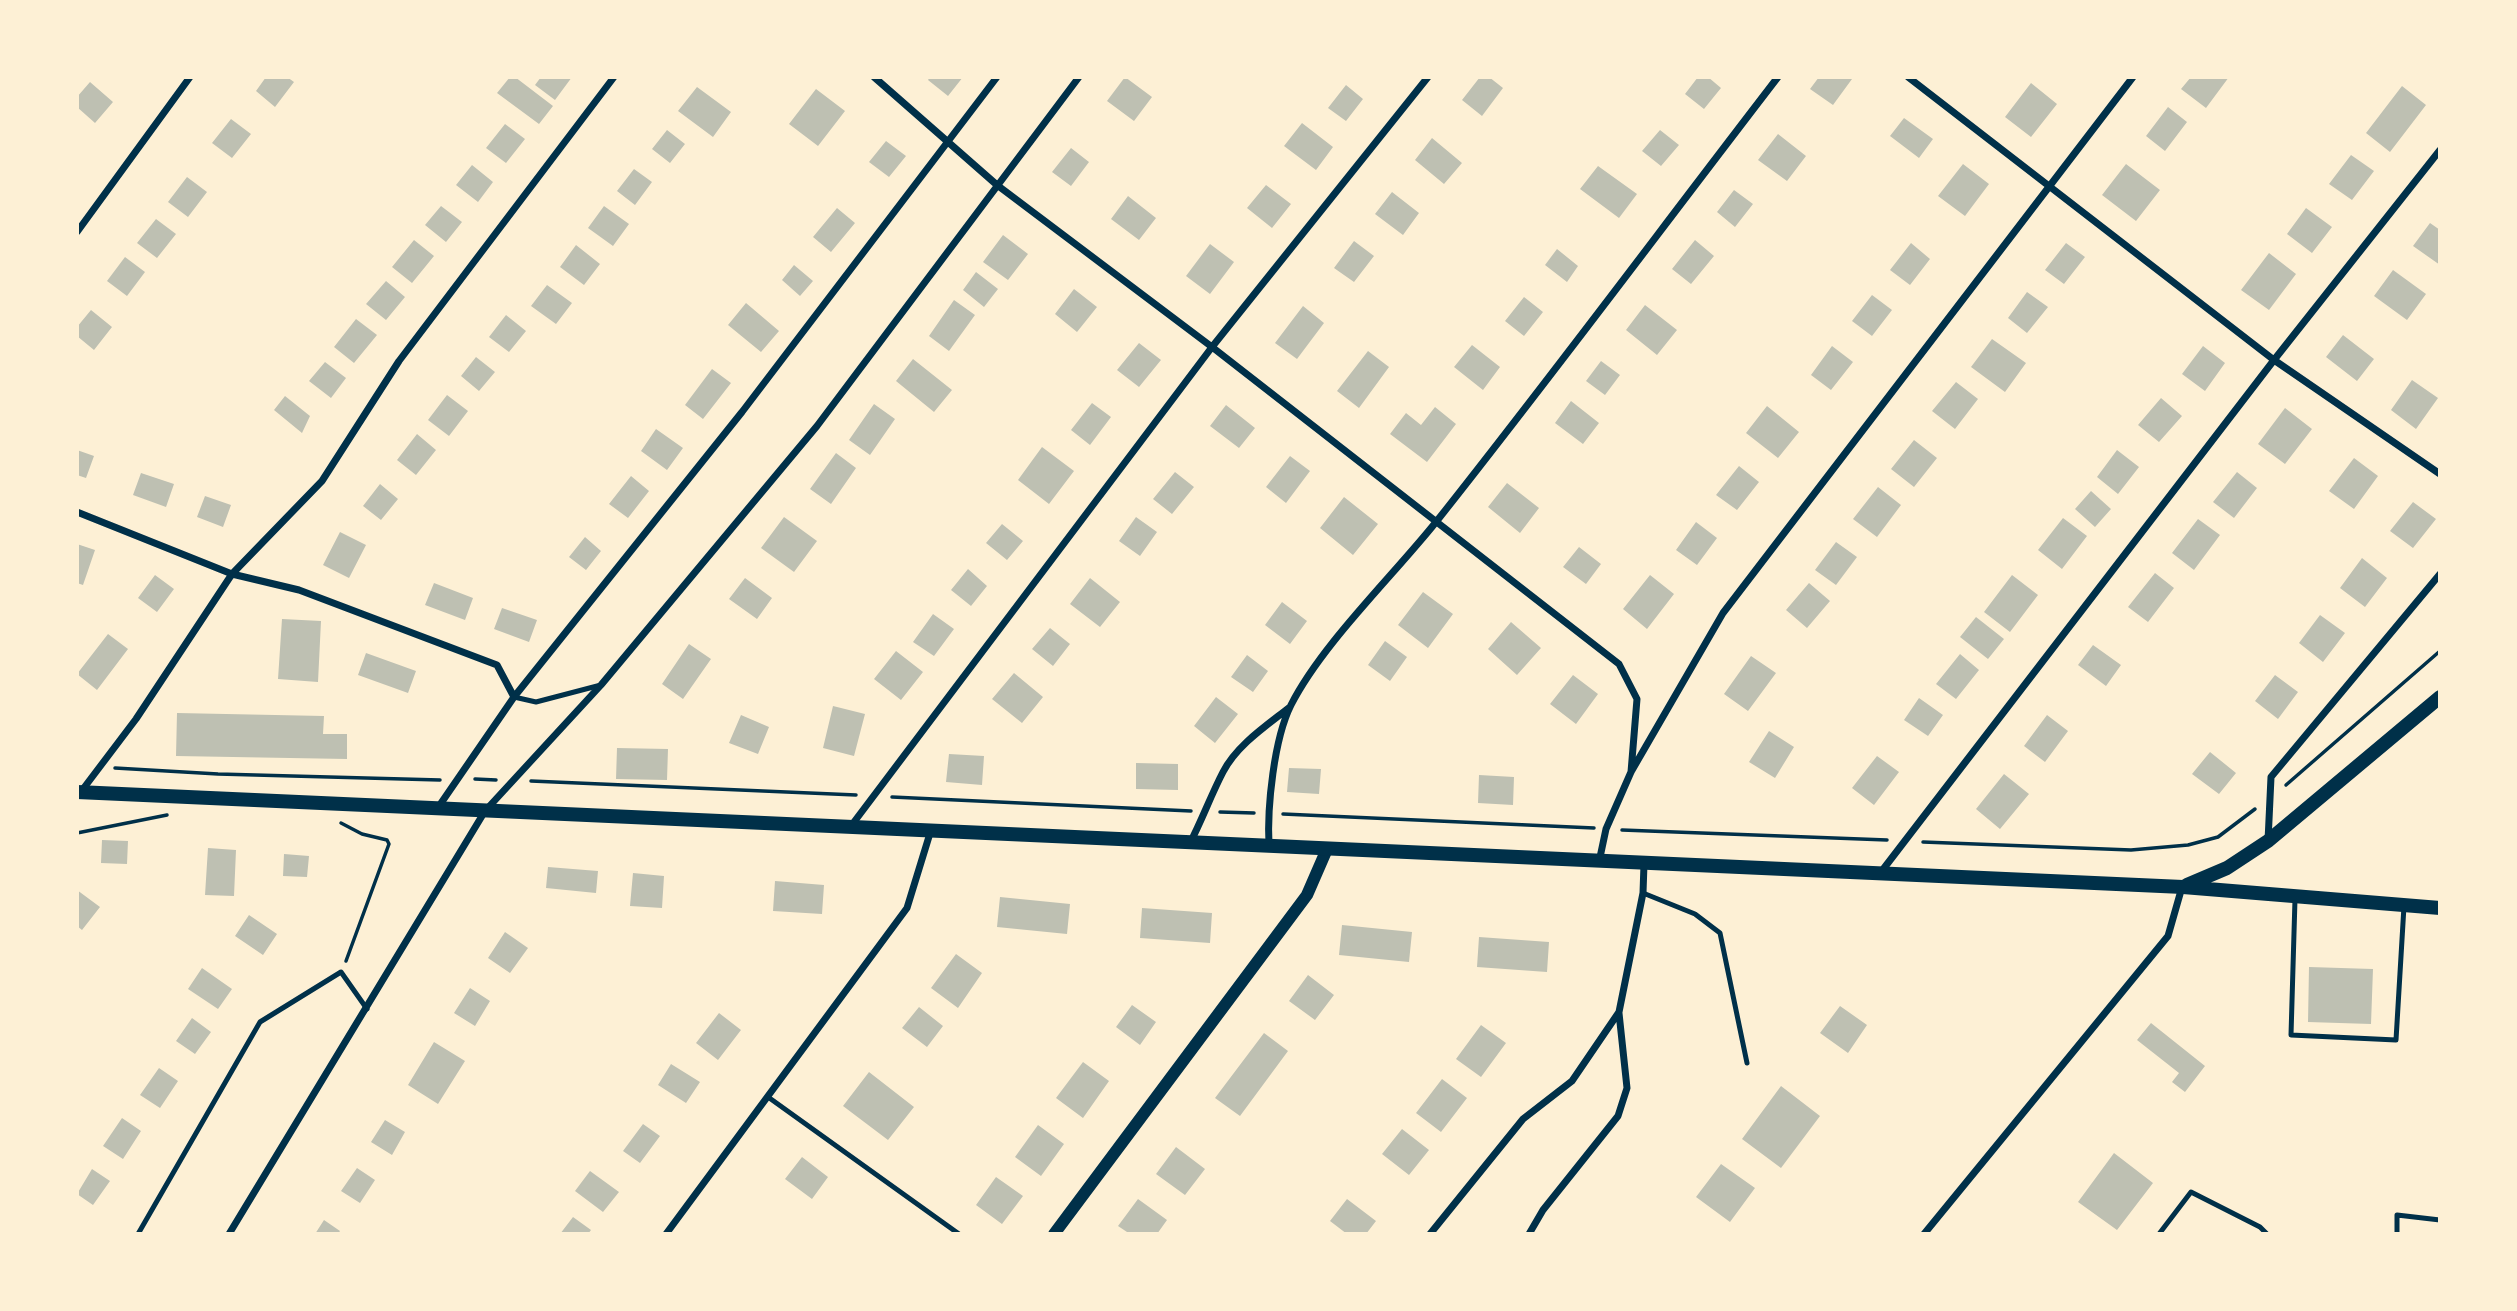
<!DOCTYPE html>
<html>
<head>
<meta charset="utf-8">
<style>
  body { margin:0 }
  #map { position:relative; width:2517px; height:1311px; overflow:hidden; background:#fdf0d5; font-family:"IBM Plex Serif",serif }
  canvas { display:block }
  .frame { position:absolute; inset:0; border:79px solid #fdf0d5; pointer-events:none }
</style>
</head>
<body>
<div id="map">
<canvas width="2517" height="1311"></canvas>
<div class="frame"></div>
</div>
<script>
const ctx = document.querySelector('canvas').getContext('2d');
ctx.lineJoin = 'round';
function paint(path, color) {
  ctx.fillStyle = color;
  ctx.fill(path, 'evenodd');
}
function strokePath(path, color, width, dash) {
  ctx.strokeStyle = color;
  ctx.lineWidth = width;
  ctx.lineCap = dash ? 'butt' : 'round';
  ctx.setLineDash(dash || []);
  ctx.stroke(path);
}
const building = new Path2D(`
  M266,77H287L294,82L275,107L256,91Z
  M510,77H515L553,106L539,124L497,93Z
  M541,77H572L555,100L535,85Z
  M930,77H963L948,96L928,80Z
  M1125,77L1152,97L1134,121L1107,101Z
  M1480,77H1489L1503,88L1482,116L1462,100Z
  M1698,77H1708L1721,88L1704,109L1685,94Z
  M1819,77H1849L1852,79L1833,105L1810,89Z
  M2191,77H2229L2206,108L2181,89Z
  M90,82L113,102L95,123L77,107V97Z
  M2031,83L2057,104L2031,137L2005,117Z
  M1346,85L1363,99L1346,121L1328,108Z
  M2402,86L2426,105L2390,152L2366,133Z
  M697,87L731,112L713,137L678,111Z
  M816,89L845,111L818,146L789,124Z
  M2168,107L2187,122L2165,151L2146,136Z
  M1904,118L1933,139L1919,158L1890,136Z
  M231,119L251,134L232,158L212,143Z
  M1302,123L1333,147L1316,170L1284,146Z
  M505,124L525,139L506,163L486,148Z
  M667,130L685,144L670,163L652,149Z
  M1660,130L1679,145L1661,166L1642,151Z
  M1778,134L1806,156L1787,181L1758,160Z
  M1432,138L1462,163L1444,184L1415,160Z
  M886,141L906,156L889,177L869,162Z
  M1071,148L1089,162L1071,186L1052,172Z
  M2351,155L2374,171L2352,200L2329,184Z
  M1963,164L1989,184L1965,216L1938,196Z
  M2126,164L2160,190L2136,221L2102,195Z
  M472,165L493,182L478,202L456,185Z
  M1598,166L1637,194L1619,218L1580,189Z
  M634,169L652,182L635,205L617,191Z
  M187,177L207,192L188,217L168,202Z
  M1266,185L1291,204L1272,228L1247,208Z
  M1734,190L1753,204L1735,227L1717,212Z
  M1392,192L1419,213L1403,235L1375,214Z
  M1128,196L1156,218L1139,240L1111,219Z
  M441,206L462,222L446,242L425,225Z
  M604,206L629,224L613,246L588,228Z
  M837,208L855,223L831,252L813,237Z
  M2306,208L2332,227L2312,253L2287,234Z
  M156,219L176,234L157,258L137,243Z
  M2430,223L2440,230V265L2413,246Z
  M1003,235L1028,254L1008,280L983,262Z
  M414,240L434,256L412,283L392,267Z
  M1695,240L1714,256L1691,284L1672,269Z
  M1354,241L1374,256L1354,282L1334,268Z
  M1911,243L1930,259L1910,285L1890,270Z
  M2066,243L2085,257L2064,284L2045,270Z
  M1210,244L1234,262L1210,294L1186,276Z
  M576,245L600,264L584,285L560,267Z
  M1557,249L1578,266L1567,282L1545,265Z
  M2269,253L2296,274L2269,310L2241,290Z
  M125,257L145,272L127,296L107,281Z
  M794,265L813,281L800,296L782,280Z
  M2393,270L2426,294L2407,320L2374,296Z
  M976,272L998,289L984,307L963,290Z
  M386,281L405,297L386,320L366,304Z
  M547,285L572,303L556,324L531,306Z
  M1074,289L1097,307L1077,332L1055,314Z
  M2027,292L2048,307L2027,333L2008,318Z
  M1872,295L1892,310L1872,336L1852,321Z
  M1524,297L1543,312L1524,336L1505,321Z
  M954,300L975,315L949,351L929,336Z
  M746,303L779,331L761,352L728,325Z
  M1645,305L1677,330L1657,355L1626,330Z
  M1303,306L1324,323L1297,359L1275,343Z
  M91,310L112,327L94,350L77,336V327Z
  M506,315L526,331L509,352L489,337Z
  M356,319L377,335L354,363L334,347Z
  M2343,335L2374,359L2357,381L2326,357Z
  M1992,339L2026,363L2005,392L1971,367Z
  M1139,343L1161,360L1139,387L1117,370Z
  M1472,345L1500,367L1483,390L1454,367Z
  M1832,346L1853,362L1831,390L1811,375Z
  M2203,346L2225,363L2205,391L2182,374Z
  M1368,351L1389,367L1359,408L1337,391Z
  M476,357L495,372L479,391L461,376Z
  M913,359L952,390L934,412L896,381Z
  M1601,361L1620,375L1605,395L1586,381Z
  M325,362L346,378L331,398L309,381Z
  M712,369L731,383L703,419L685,405Z
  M2412,380L2438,398L2416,429L2391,410Z
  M1956,382L1978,399L1955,429L1932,411Z
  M447,395L468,411L449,436L428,420Z
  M285,396L310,416L302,433L274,410Z
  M2161,398L2182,416L2159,442L2138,425Z
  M1571,401L1599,423L1583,444L1555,423Z
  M1092,403L1111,417L1090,445L1071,430Z
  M874,404L895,419L870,455L849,440Z
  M1226,405L1255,428L1239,448L1210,426Z
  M1767,406L1799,432L1778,458L1746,433Z
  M1435,407L1456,424L1427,462L1390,434L1406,413L1421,425Z
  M2285,408L2312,429L2285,464L2258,444Z
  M656,429L683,448L667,470L641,451Z
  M417,434L436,450L416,475L397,460Z
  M1914,440L1937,458L1914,487L1891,469Z
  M1042,447L1074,471L1049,504L1018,480Z
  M77,450L94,456L86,478L77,475Z
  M2117,450L2139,467L2118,494L2097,477Z
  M836,453L856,468L831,504L810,489Z
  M1290,456L1310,471L1286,503L1266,487Z
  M2354,458L2378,476L2354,509L2329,491Z
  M1739,466L1759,482L1737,510L1716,495Z
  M1175,472L1194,487L1172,514L1153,499Z
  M2237,472L2257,488L2234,518L2213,502Z
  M141,473L174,484L166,507L133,495Z
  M631,476L649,491L628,518L609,504Z
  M1507,483L1539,508L1520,533L1488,507Z
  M380,484L398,499L381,520L363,506Z
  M1878,487L1901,505L1877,537L1853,519Z
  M2091,491L2111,509L2095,527L2075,509Z
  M205,496L231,505L223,527L197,517Z
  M1344,497L1378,524L1353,555L1320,528Z
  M2413,502L2436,519L2413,548L2390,531Z
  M784,517L817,541L794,572L761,548Z
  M1136,517L1157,532L1140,556L1119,541Z
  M2063,518L2087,536L2062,569L2038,550Z
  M2198,519L2220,535L2194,570L2172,553Z
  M1696,522L1717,538L1697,565L1676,550Z
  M1002,524L1023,541L1007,560L986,543Z
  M340,532L366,545L349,578L323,565Z
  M585,537L601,551L586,570L569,557Z
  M1836,542L1857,557L1836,585L1815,570Z
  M77,544L95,550L83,585L77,583Z
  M1579,547L1601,564L1586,584L1563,567Z
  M2362,558L2387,578L2365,607L2340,588Z
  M968,569L987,586L971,606L951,590Z
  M2155,573L2174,588L2148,622L2128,607Z
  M155,575L174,589L157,612L138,598Z
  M1650,575L1674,594L1647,629L1623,609Z
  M2012,575L2038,595L2010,632L1984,612Z
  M745,578L772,598L757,619L729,599Z
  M1090,578L1120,602L1100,627L1070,604Z
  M434,583L473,598L465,620L425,605Z
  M1809,583L1830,601L1807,628L1786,610Z
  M1423,592L1453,614L1428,648L1398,625Z
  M1282,602L1307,621L1290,644L1265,625Z
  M502,608L537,620L529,642L494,629Z
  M933,614L954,629L934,656L913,642Z
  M2320,615L2345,633L2323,662L2299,643Z
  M1976,617L2004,639L1988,659L1960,637Z
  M282,619L321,621L318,682L278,679Z
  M1511,622L1541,648L1517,675L1488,649Z
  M1050,628L1070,644L1053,666L1032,649Z
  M108,634L128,649L97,690L77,674Z
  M1385,641L1407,657L1390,681L1368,665Z
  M689,644L711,659L683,699L662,684Z
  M2093,645L2121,665L2106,686L2078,665Z
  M896,651L923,672L901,700L874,679Z
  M366,653L416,671L408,693L358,675Z
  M1960,654L1979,670L1956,699L1936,684Z
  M1247,655L1268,671L1253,692L1231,677Z
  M1751,656L1776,673L1748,711L1724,694Z
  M1014,673L1043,697L1022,723L992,699Z
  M1573,675L1598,694L1576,724L1550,704Z
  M2275,675L2298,692L2278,719L2255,701Z
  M1216,697L1238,714L1215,743L1194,726Z
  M1919,698L1943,715L1928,736L1904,720Z
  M833,706L865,714L854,756L823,748Z
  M177,713L324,716L323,734H347V759L176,756Z
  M741,715L769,727L758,754L729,743Z
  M2047,715L2068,731L2045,762L2024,746Z
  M1769,731L1794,747L1775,778L1749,762Z
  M617,748L668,749L667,780L616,779Z
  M2210,752L2236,773L2219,794L2192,774Z
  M949,754L984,756L982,785L946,782Z
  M1877,756L1899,772L1874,805L1852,788Z
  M1136,763L1178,764V790L1136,789Z
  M1289,768L1321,769L1319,794L1287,792Z
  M2004,774L2029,794L2000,829L1976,809Z
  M1479,775L1514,777L1513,805L1478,803Z
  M102,840L128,841L127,864L101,863Z
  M208,848L236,850L234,896L205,895Z
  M284,854L309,856L307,877L283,876Z
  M548,867L598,871L596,893L546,888Z
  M633,873L664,876L662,908L630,906Z
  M775,881L824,885L822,914L773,911Z
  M77,890L100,907L82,930L77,926Z
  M1000,897L1070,904L1067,934L997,927Z
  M1142,908L1212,913L1210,943L1140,938Z
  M249,915L277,934L263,955L235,936Z
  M1342,925L1412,932L1409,962L1339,955Z
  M505,932L528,948L510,973L488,958Z
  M1479,937L1549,942L1547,972L1477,967Z
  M956,954L982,973L958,1008L931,988Z
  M2309,967L2373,969L2371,1024L2308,1022Z
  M202,968L232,989L218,1009L188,989Z
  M1308,975L1334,995L1315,1020L1289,1001Z
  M470,988L490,1001L475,1026L454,1013Z
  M1132,1005L1156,1022L1140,1045L1116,1027Z
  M1840,1006L1867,1025L1848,1053L1820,1033Z
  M919,1007L943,1026L927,1047L902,1028Z
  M719,1013L741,1030L718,1060L696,1043Z
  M192,1018L211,1032L195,1054L176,1041Z
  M2151,1023L2205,1066L2185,1092L2172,1082L2179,1073L2137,1040Z
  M1481,1025L1506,1043L1481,1077L1456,1059Z
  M1264,1033L1288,1051L1240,1116L1215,1098Z
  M434,1042L465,1061L438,1104L408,1085Z
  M1083,1062L1109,1081L1083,1118L1056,1098Z
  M671,1064L700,1082L686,1103L658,1085Z
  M159,1068L178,1081L160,1108L140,1095Z
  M869,1072L914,1107L888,1140L843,1106Z
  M1442,1079L1467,1098L1441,1132L1416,1113Z
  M1781,1086L1820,1116L1781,1168L1742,1139Z
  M122,1118L141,1131L123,1159L103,1146Z
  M385,1120L405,1132L392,1155L371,1142Z
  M643,1124L660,1136L640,1163L623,1151Z
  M1038,1125L1064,1144L1041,1176L1015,1157Z
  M1402,1129L1429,1150L1409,1175L1382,1154Z
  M1176,1147L1205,1169L1185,1195L1156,1174Z
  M2114,1153L2153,1183L2117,1230L2078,1202Z
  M802,1157L828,1177L812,1199L785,1179Z
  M1721,1164L1755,1188L1730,1222L1696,1197Z
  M357,1168L375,1180L360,1203L341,1191Z
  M92,1169L110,1181L93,1205L77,1194Z
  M590,1171L619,1192L603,1212L575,1191Z
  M996,1177L1023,1196L1002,1224L976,1205Z
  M1138,1199L1167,1220L1157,1234H1130L1118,1226Z
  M1347,1199L1376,1221L1366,1234H1347L1330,1221Z
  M573,1217L591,1230L588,1234H560Z
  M324,1220L340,1231L338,1234H315Z`);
const path = new Path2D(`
  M115,768L218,774L440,780
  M475,779L496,780
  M531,781L856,795
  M2286,785L2440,651
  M892,797L1191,811
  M1220,812L1254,813
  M1283,814L1594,828
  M341,823L362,834L387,840L389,844L346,961
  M1622,830L1887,840
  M77,833L167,815
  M1923,842L2131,850L2188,845L2218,837L2255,809`);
const service = new Path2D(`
  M514,697L536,702L601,685
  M1643,893L1695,914L1720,933L1747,1063
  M2295,899L2291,1035L2396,1040L2404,906
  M768,1097L959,1234
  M138,1234L260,1022L341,972L367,1009
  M2159,1234L2191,1192L2260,1227L2267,1234
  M2397,1234V1215L2440,1220`);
const minor = new Path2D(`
  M874,77L997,185L1212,347L1619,664L1637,699L1631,772
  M1908,77L2274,360L2440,474
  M77,232L190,77
  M77,512L232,574L299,590L497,665L514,697
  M80,793L136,719L232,574L322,481L399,361L614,77
  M437,809L514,697L742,412L997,77
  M851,826L1212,347L1428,77
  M2268,841L2271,777L2440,574
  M1190,843C1202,820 1211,795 1223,772C1237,745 1266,726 1290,707
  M1269,845C1267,807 1274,739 1291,705C1322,644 1392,577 1436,522C1552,376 1664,225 1778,77
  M1599,862L1606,829L1631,772L1723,613L2133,77
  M1881,872L2274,360L2440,150
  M229,1234L485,811L601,685L817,426L1079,77
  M666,1234L907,908L931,830
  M1430,1234L1523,1119L1572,1081L1619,1012L1643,893L1644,864
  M1529,1234L1543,1210L1618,1116L1627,1088L1619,1013
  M1924,1234L2168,936L2182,887`);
const tertiary = new Path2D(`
  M1054,1234L1307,895L1327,849`);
const secondary = new Path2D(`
  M77,792L2183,887L2440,908
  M2187,885L2227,868L2268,841L2440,697`);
paint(building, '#bec0b2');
strokePath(path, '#003049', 3.5);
strokePath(service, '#003049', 5);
strokePath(minor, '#003049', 7);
strokePath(tertiary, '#003049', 12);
strokePath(secondary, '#003049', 14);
</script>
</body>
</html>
